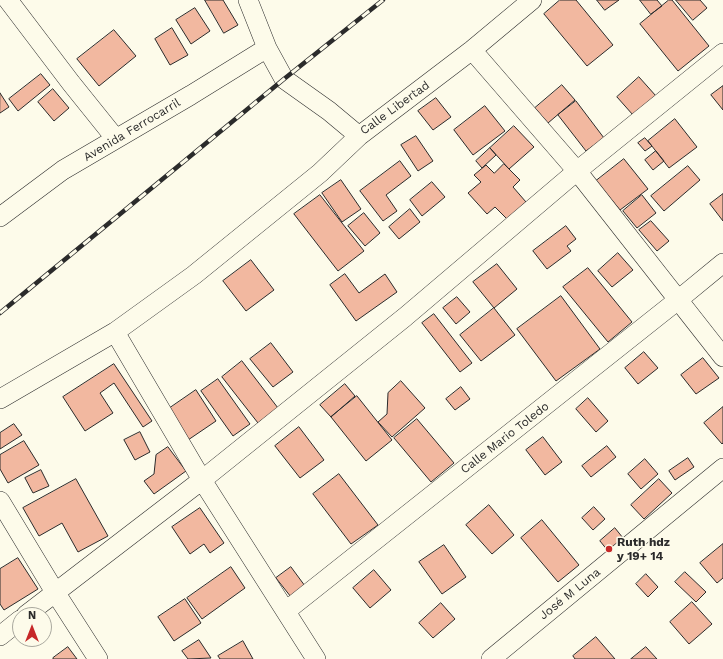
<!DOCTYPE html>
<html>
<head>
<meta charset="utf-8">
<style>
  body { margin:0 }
  #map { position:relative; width:723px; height:659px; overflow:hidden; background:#fdfbea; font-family:"Work Sans",sans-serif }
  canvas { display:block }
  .north { position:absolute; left:12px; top:607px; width:40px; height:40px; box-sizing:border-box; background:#fdfbea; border:1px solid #a9a89e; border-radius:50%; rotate:0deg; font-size:11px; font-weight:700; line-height:16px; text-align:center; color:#2b2b2b }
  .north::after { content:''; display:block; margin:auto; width:14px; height:18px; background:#c62828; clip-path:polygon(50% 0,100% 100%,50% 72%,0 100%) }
</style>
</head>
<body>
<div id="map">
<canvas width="723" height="659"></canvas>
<div class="north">N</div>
</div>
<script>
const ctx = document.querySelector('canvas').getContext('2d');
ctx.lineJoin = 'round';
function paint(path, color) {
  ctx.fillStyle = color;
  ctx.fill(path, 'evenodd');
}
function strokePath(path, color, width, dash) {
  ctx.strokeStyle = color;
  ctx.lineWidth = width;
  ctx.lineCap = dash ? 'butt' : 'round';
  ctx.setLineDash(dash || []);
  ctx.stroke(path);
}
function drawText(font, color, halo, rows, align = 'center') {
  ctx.font = font + ' "Work Sans",sans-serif';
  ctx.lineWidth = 3;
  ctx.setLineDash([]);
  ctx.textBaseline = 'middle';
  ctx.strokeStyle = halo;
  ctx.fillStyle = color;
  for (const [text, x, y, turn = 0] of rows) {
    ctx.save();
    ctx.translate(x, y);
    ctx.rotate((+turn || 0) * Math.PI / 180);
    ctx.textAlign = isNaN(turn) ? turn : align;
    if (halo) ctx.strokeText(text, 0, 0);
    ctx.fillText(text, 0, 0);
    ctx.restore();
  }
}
const building = new Path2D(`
  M205,0H223L238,25L224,33Z
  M560,0H576L613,45L587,66L544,14Z
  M597,0H619L605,10Z
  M640,0H657L662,6L651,14Z
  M669,0H672L709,46L678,71L640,24Z
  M676,0H700L707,8L693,20Z
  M195,8L210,31L191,44L176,20Z
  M172,28L188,55L170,65L155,39Z
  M114,30L136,56L99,86L77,59Z
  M41,74L50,85L18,111L9,99Z
  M639,77L656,96L633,115L617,97Z
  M562,85L575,100L548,123L535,108Z
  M723,86V110L711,95Z
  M53,89L69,108L54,121L38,102Z
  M0,93L9,107L0,113Z
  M436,98L451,117L433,130L418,111Z
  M576,101L604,138L586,151L558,115Z
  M485,106L505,131L473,155L454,130Z
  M675,119L697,147L669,168L648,141Z
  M514,126L534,147L509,169L490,148Z
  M416,136L433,161L418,171L401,145Z
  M645,138L652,146L645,151L638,143Z
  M490,148L496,155L482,168L476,161Z
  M656,151L664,161L653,170L645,160Z
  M624,159L648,189L620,210L596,181Z
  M400,161L411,176L386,195L397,211L383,221L360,191Z
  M504,164L520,180L513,187L526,202L507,219L495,207L487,214L468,193L481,182L474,175L486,165L494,173Z
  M688,166L700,180L664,211L651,196Z
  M341,180L361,209L342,222L322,193Z
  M432,182L445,197L422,216L410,200Z
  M723,194V221L710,204Z
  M320,195L364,251L338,271L294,214Z
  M642,195L656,213L637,228L623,211Z
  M410,209L420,222L399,239L389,227Z
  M364,213L380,233L365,246L348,226Z
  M651,221L669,241L657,251L639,230Z
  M566,226L576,239L567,246L571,251L547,269L533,251Z
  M618,253L633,270L612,287L598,271Z
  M251,260L274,290L246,311L223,281Z
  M497,264L517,289L494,308L473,282Z
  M588,268L632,322L608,342L563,287Z
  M345,274L359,293L385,274L397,292L356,321L330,285Z
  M561,296L600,349L556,381L517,329Z
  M457,297L470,312L456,324L443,308Z
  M494,308L515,335L481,361L460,335Z
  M434,314L472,363L460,372L422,323Z
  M271,343L293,372L273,387L250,359Z
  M644,352L658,368L638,384L625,368Z
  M703,358L719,378L696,394L681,375Z
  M242,361L278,408L258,423L222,377Z
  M114,364L152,421L143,427L114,383L100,393L113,413L85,431L63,397Z
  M218,379L250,424L233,436L201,391Z
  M401,381L425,408L392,437L378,422L387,414L388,393Z
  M345,384L355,396L331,417L320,405Z
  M461,387L470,399L455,410L446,399Z
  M196,390L216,421L188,440L167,410Z
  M357,396L392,440L366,461L331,417Z
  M588,398L608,421L596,432L576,409Z
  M723,407V443L722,444L704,423Z
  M417,419L454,463L431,482L394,438Z
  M14,424L22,435L0,449V433Z
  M299,427L324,460L300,478L275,446Z
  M140,432L150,452L135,460L124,440Z
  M543,437L562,462L545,475L526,450Z
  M24,441L39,465L8,483L0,469V455Z
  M607,446L616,457L591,477L582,466Z
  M168,447L186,471L154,494L144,481L154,474L156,455Z
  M688,458L694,467L675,480L669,471Z
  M645,459L658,474L641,489L628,474Z
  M41,470L49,486L33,493L25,478Z
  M339,474L378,525L351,544L313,494Z
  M76,479L108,536L78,552L62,523L39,536L23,508Z
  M659,479L672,493L644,519L631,505Z
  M489,505L514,535L492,554L466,525Z
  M594,507L605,519L593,530L582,518Z
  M200,508L224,543L210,553L204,544L190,554L172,527Z
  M542,520L579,565L558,582L521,538Z
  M615,528L623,538L608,551L600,541Z
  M723,544V578L717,583L700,563Z
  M444,545L466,577L442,594L419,562Z
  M18,558L38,589L4,610L0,604V569Z
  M231,567L245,588L202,619L187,598Z
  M291,567L305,586L291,597L276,578Z
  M374,570L391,590L370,608L353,588Z
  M685,572L706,592L696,602L675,582Z
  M646,574L658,587L648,597L636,584Z
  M185,599L201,623L174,641L158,617Z
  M692,602L712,624L689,644L670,622Z
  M441,603L455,619L433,638L419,623Z
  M596,637L615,659H575L573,656Z
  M199,640L211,658L188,659L182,651Z
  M243,641L253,659H220L218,656Z
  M68,647L77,659H53V658Z
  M646,647L657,659H631Z`);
const street = new Path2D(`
  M8,0L71,83L116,139
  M248,0L267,48L284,79L329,111L359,136L472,50L532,0
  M472,50L577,171L723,357
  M0,217L63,170L191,95L267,48
  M115,332L202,480L316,659
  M0,399L115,332L194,275L320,173L359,136
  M0,501L55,592L98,659
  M286,611L678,300L723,263
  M26,615L202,480L405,317L577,171L723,53
  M0,636L20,620
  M491,659L723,468`);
const rail = new Path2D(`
  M0,313L284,79L383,0`);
const markers = [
  [609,549,4,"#c62828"]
];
const streetNames = [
  ["Calle Libertad",395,108,-36],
  ["Avenida Ferrocarril",132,130,-31],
  ["Calle Mario Toledo",505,438,-38],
  ["José M Luna",570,594,-39]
];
const poiNames = [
  ["Ruth hdz",617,542],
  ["y 19+ 14",617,556]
];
paint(building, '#f2b8a0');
strokePath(building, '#2b2b2b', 1);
strokePath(street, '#2b2b2b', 20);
strokePath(street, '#fdfbea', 19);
strokePath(rail, '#2b2b2b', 4.5);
strokePath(rail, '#fdfbea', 3, [9]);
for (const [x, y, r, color] of markers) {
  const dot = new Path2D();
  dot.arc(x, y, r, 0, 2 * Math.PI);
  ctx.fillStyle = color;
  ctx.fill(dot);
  strokePath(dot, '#fdfbea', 1.5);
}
drawText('12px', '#2b2b2b', '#fdfbea', streetNames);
drawText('bold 12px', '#2b2b2b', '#fdfbea', poiNames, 'left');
</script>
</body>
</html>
